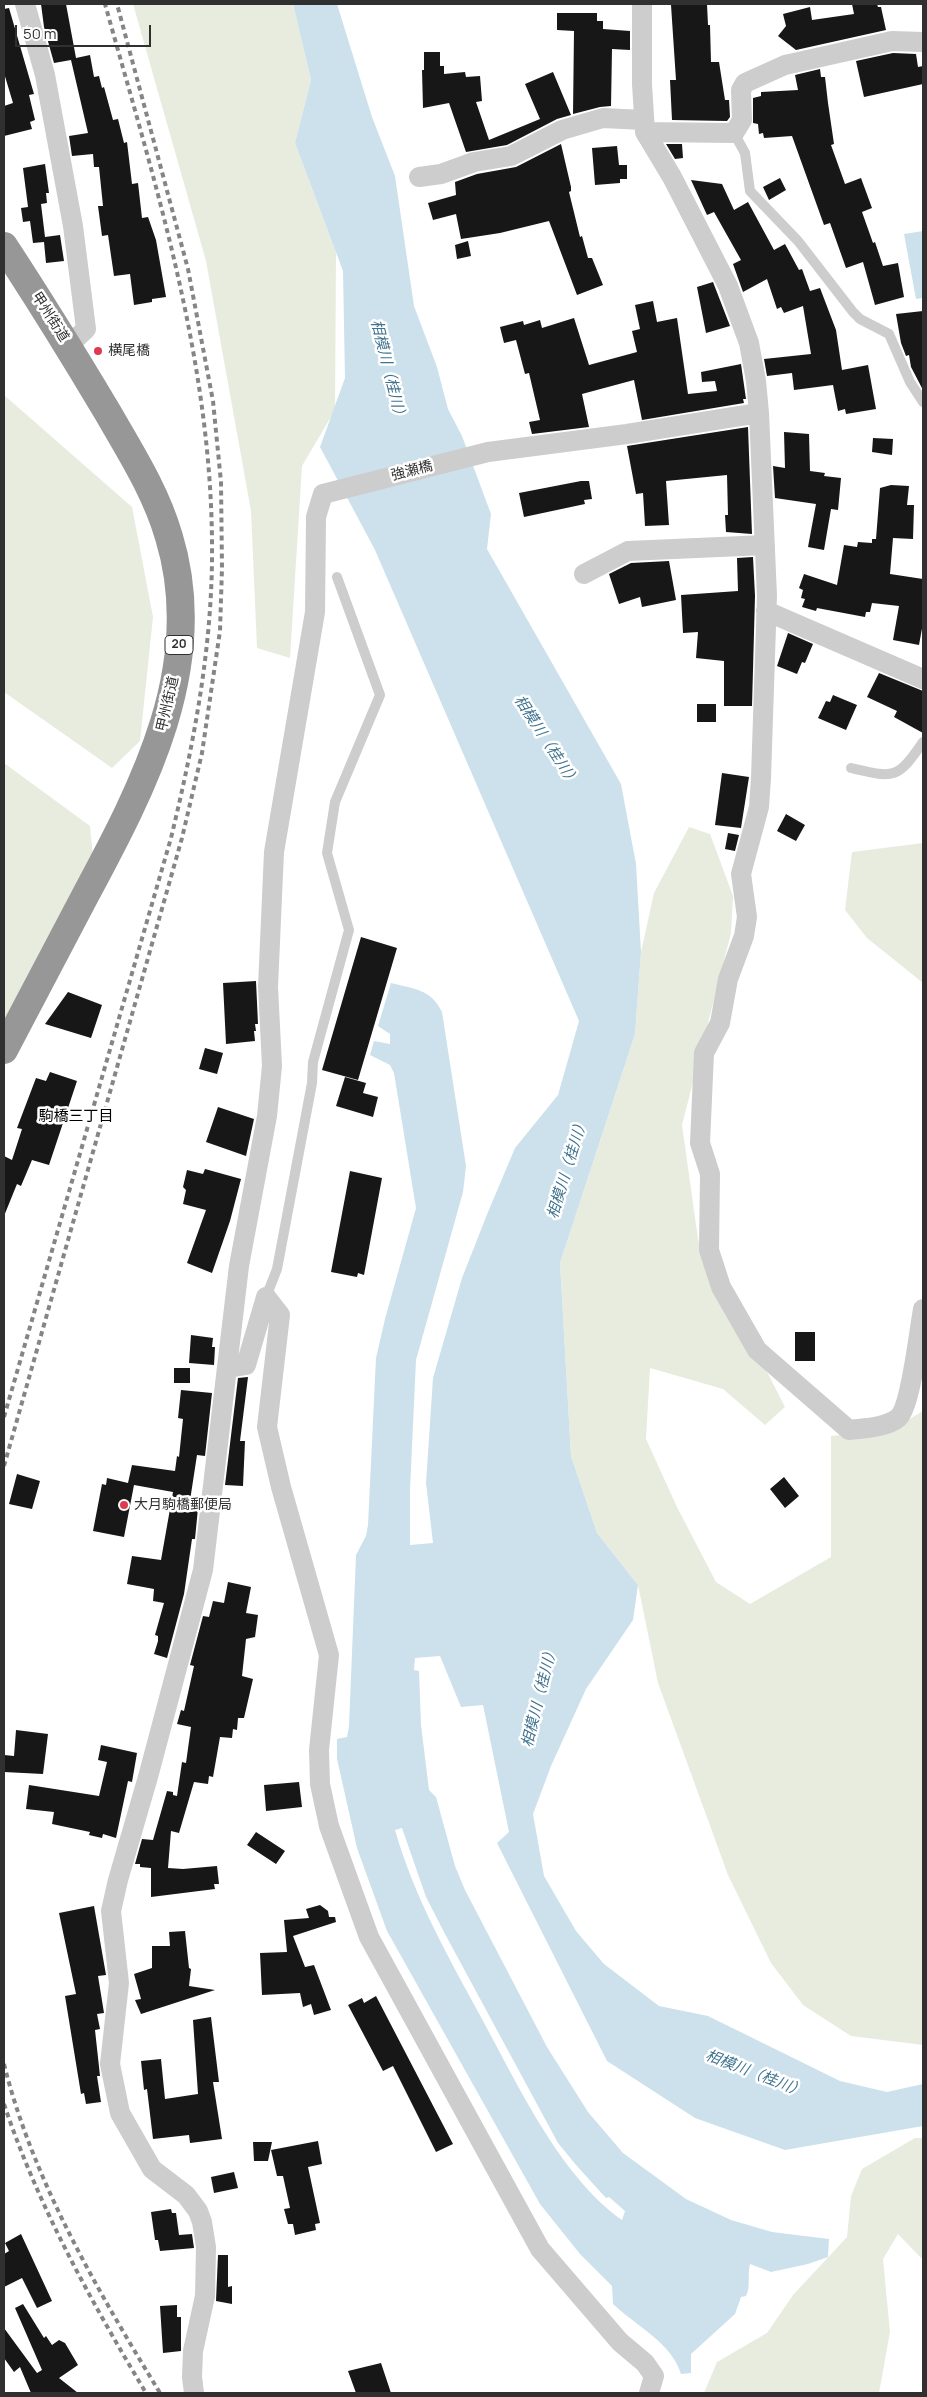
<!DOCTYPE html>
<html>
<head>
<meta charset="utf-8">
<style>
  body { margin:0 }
  #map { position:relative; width:927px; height:2397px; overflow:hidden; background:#fff; font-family:Manrope,sans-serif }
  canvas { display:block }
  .frame { position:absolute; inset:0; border:5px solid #303030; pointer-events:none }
  .scale { position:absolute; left:15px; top:25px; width:136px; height:22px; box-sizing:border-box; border:2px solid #303030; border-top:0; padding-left:6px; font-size:15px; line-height:18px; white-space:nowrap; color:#303030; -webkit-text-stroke:4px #fff; paint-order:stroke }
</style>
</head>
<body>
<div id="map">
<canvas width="927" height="2397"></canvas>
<div class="frame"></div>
<div class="scale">50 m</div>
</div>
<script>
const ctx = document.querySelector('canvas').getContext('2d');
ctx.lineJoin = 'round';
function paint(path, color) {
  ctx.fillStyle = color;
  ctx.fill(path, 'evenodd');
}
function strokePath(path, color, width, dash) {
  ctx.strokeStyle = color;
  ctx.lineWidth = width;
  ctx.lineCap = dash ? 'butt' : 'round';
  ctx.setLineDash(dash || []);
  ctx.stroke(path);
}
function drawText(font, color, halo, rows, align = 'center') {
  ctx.font = font + ' Manrope,"Noto Sans JP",sans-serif';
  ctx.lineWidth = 5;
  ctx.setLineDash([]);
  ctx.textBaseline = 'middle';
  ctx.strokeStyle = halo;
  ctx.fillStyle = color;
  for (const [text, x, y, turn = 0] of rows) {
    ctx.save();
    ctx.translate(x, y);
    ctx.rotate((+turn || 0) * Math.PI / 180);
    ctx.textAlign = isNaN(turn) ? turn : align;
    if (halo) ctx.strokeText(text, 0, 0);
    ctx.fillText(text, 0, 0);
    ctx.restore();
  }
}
const green = new Path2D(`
  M133,4H293L311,80L295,143L336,252L335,410L302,466L290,658L257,648L251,511L206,261Z
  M4,395L132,507L153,617L140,741L112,768L4,692Z
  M4,763L90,826L94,868L4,1038Z
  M689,827L710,834L733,896L731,933L682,1125L698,1239L718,1300L763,1364L785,1407L765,1425L723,1389L650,1368L646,1439L677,1507L716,1582L750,1604L831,1557V1436L891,1430L923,1411V2045L851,2036L803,2005L771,1963L728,1875L658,1683L638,1585L597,1533L571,1456L560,1263L635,1034L641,952L654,893Z
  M923,843V983L867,938L845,910L852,852Z
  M915,2138H923V2260L898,2234L883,2259L890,2332L879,2393H704L717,2362L767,2333L793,2295L847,2237L851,2196L862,2169Z`);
const water = new Path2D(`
  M293,4H337L372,117L395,176L414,306L437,367L448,409L462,436L491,514L487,549L621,784L636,864L641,952L635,1034L560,1263L571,1456L597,1533L638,1585L633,1620L586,1689L551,1766L533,1814L544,1876L576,1931L604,1964L659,2006L708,2016L840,2081L887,2092L923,2084V2126L785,2150L695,2118L607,2061L497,1843L509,1832L483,1705L461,1707L440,1656L415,1658L414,1670L419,1671L421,1725L429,1790L436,1797L455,1866L465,1890L547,2047L588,2112L623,2153L686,2199L731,2220L772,2232L829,2239L828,2257L808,2264L771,2272L750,2264C747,2275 751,2286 746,2296L741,2297L735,2314L691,2354V2373L681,2374C672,2343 636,2326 613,2304L612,2286L580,2254L540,2204L387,1931L357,1848L337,1759V1739L347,1737L349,1726L356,1555L366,1536L368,1525L376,1358L385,1319L416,1208L394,1073L390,1065L370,1055L374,1041L390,1044V1034L378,1026L391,983C414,989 431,989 442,1012L466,1166L463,1192L416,1360L410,1490V1545L433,1543L426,1483L433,1378L462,1278L488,1212L515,1148L558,1095L579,1021L375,550L320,447L345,378L343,271L295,143L311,80ZM402,1828L426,1897L445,1934L558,2143L576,2165L606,2198L609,2197L625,2211L622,2220C560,2176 518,2085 482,2019C449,1958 414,1897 395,1830Z
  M923,231V298L916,299L904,234Z`);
const building = new Path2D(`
  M41,4H66L76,58L90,55L94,77L99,76L102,88L104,87L113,120L118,119L124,143L127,142L132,184L138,183L142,218L148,217L156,240L166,297L152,299V302L134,305L130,274L114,276L108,235L102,236L98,206H103L99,167H94L93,154L72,156L69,136L88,133L71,60L54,63L44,27Z
  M707,4L708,25H710L711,62H719L725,100H729L730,117L727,121L672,120L670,80H676L671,5Z
  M852,4H877L878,7H881L886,30L796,50L778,36L786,26L783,14L810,7L812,20L854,14Z
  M9,8L34,94L29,95L35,120L30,122L32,129L4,136V106L13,103L4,73V9Z
  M557,13H597V21H603V29L630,31V50L612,49L611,106L600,107L573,114L574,31L557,30Z
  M424,52H440V66H444V74L465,72L466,77L480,76L482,101L476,102L489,140L540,119L525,84L553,72L571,115L557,119L507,145L466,152L449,103L423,108L422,70H424Z
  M893,53L916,54L918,67L923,66V84L864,97L856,61Z
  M820,69L821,77H825L828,103L834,144L831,145L845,184L861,178L872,208L862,212L873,243L875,242L883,266L898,263L904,297L875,305L863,262L846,268L830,223L824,225L792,136L764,138L763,133L759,134L758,124L753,123V98L761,96V92L798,90L795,75Z
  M561,144L571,187V191L569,192L580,237L582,236L588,258H592L603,285L577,295L549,221L500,233L461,239L456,214L433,220L428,203L456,195L455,182L477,174L516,167Z
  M666,144H682L683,158L675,159Z
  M617,146L619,165H627V179H620V183L595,185L592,148Z
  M45,164L49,193H46L47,203L41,204L45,237L60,235L64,261L46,263L44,242L33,243L30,221L23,222L21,208L28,207L23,168Z
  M780,178L786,190L769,200L763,187Z
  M691,180L722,184L734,210L748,202L774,250L785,244L799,270L802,269L810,291L820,288L836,330L842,370L868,365L876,409L846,414L845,409L838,411L833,385L794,390L792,373L767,376L764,359L811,354L803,306L784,313L781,307L777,309L767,279L743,292L733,264L741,260L714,212L707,215Z
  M468,241L471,256L457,259L455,245Z
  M713,282L730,326L706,333L697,287Z
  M653,301L657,322L677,318L688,394L717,391L715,381L702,382L701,372L741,364L746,399H743L744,403L642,420L634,380L582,394L589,427L532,434L529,422L540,420L529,373L525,374L516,340L504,343L500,327L523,321L524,325L540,320L542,328L574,318L589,365L637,352L632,331L640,329L635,305Z
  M923,311V390L911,367L909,355L906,356L901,343L896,314Z
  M748,427L752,534L726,532L725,515H728L727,475L666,481L669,525L645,526L643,493L636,494L627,446Z
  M784,432L809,434L810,471L825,473L824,476L841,478L838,510L831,509L824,550L808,547L816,504L775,498L773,466L785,468Z
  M873,438L893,439L892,455L872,452Z
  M581,481H589L592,499L584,500L585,504L524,517L519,493Z
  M891,485L909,486L907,505H914L913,539L893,538L890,574L923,579V623L919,645L893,640L899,606L872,603L870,612H866L865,617L817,608L816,611L802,607L805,599L801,598L803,590L799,588L804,574L837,585L844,545L857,547L858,542L872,543V539H876L880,488Z
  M753,557L755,596L752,706H724V661L696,658L698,632L683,633L681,595L738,591L737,558Z
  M669,561L676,600L642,607L640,597L619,604L609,574L631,563Z
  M788,633L813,644L805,663L802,662L797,674L777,666Z
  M879,673L923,691V733L894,717L897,711L867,697Z
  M833,695L857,705L846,730L818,718L826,701L830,702Z
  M697,704H716V722H697Z
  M722,773L749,777L741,828L715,825Z
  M786,814L805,825L796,841L777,831Z
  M728,833L739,835L735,851L725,849Z
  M361,937L397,948L358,1080L322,1070Z
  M256,981L258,1024H255L256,1031H254L255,1041L226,1044L223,983Z
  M68,992L102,1005L91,1038L45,1024Z
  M205,1048L223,1053L217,1074L199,1069Z
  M50,1072L77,1081L49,1165L32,1160L21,1186L17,1184L4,1216V1156L12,1160L22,1129L17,1128L36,1078L46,1081Z
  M345,1077L366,1083L363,1093L378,1097L373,1117L336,1106Z
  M218,1107L254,1119L246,1156L206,1142Z
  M205,1169L241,1179L230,1221L212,1273L187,1263L206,1210L183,1204L186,1190L183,1187L187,1170L203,1174Z
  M350,1171L382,1178L364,1275L358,1273L357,1277L331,1272Z
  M795,1332H815V1361H795Z
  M191,1335L213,1338L212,1347H215L214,1365L189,1363Z
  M174,1368H190V1383H174Z
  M248,1377L240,1441H245L243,1486L225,1485L238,1378Z
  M181,1390L212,1393L205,1456L197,1455L189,1507L198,1508L195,1539H192L184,1594L167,1658L154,1654L158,1641V1636L155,1635L164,1603L153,1601L154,1589L127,1584L132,1556L161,1560L173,1492L134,1485L124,1537L93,1531L102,1484L106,1485L107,1478L128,1483L132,1465L175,1471L177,1456L179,1457L183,1419L178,1418Z
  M17,1474L40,1481L32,1509L9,1504Z
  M784,1477L799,1496L785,1508L770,1489Z
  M228,1582L251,1587L246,1613L258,1615L255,1637L246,1639L242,1676L253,1679L244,1718H238L237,1730L233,1729L232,1738L220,1737L213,1777L209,1776L208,1784L194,1782L179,1833L171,1831L168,1868L183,1869L217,1866L219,1884H214L215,1889L151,1897V1868L140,1867V1864H135L142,1839L153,1840L167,1791L173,1792V1795L177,1796L182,1762L186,1763L191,1727L177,1724L181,1710L184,1711L194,1666L190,1665L203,1616L209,1617L213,1601L224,1603Z
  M16,1730L48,1734L43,1774L4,1772V1755L14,1756Z
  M101,1745L137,1753L132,1782L128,1781L116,1838L103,1834L102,1838L89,1835L90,1832L52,1824L54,1812L26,1809L29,1785L99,1796L107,1762L98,1760Z
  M299,1782L302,1807L266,1811L264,1785Z
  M256,1832L285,1851L276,1864L247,1845Z
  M320,1905L328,1911L329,1917H335L336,1922L293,1936L305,1967L314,1965L331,2010L314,2015L311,2004L303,2007L300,1993L262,1995L260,1953L287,1952L284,1920L309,1918L306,1909Z
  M94,1906L106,1975L98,1976L104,2013L97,2014L100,2029L95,2030L100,2076H97L101,2102L86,2104L84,2093L81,2094L65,1996L76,1994L59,1913Z
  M185,1931L189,1968L191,1969L189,1986L215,1990L141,2014L135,2000L141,1999L134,1974L152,1968V1946H170L169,1932Z
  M376,1996L453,2144L436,2152L393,2066L383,2071L348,2005L362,1998L364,2003Z
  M211,2017L219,2082H213L222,2139L190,2143L189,2135L153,2139L147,2089L144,2090L141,2061L161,2059L165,2099L198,2094L193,2020Z
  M318,2141L322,2164L308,2167L320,2223L315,2224L316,2230L295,2235L293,2224H288L284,2209L290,2208L283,2176H277L271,2150Z
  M253,2142H272L268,2161H254Z
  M234,2172L238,2188L214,2193L211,2177Z
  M171,2209L172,2213H176L179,2235L192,2234L194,2248L160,2251L158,2240H155L151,2212Z
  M21,2234L52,2301L37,2308L22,2278L4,2287V2254L9,2251L5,2243Z
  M218,2255H228V2287L232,2286V2304L216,2301Z
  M23,2304L44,2338L46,2336L52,2345L59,2340L65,2343L78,2365L59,2378L78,2393H31L20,2367L14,2372L4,2358V2328L37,2373L42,2370L15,2308Z
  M177,2305V2317H181V2351L163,2353L160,2306Z
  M381,2363L391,2393H356L348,2371Z`);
const lane = new Path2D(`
  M734,133L745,153L750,191L798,241L853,312L860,319L889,334L910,382L923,402
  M851,768C894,778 897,780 923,742
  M266,1297L277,1269L312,1083L313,1062L349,930L327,853L335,802L380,695L337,577`);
const street = new Path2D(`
  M25,4L45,75L73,226L86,329L68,346
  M642,4V84L645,132L672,177L728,286L749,343L756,381L759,413L767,596L761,778L759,807L741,874L747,917L744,936L728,979L720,1023L704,1053L700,1143L710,1174L709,1250L721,1287L757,1350L849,1430C864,1428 885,1428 898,1418C911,1407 919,1330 923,1309
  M645,132L734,133L742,120L741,90L745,83L785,65L852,50L892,41L923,42
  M419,177L441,174L474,162L511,156L562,130L603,118L643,120
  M584,574L628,551L765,545
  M766,611L923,679
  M266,1297L280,1315L267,1427L281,1487L329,1655L319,1750L320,1784L329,1826L369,1937L540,2249L620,2342L645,2363L654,2376L649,2393
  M228,1368L246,1365L266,1297
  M194,2393L192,2377L193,2351L205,2296L206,2247L202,2222L198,2211L186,2195L152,2169L120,2113L110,2064L119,1983L111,1911L118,1880L148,1777L203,1570L239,1266L267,1116L272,1066L268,987L274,852L315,612L316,517L323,494L488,452L627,434L759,413`);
const highway = new Path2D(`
  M4,246C40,301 74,356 108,413C131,453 156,492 169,537C208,665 144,786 85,896C58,948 31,999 4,1050`);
const rail = new Path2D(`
  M4,1417L171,838C193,747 211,654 212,560C214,367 156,187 105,4
  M4,1466L182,838L202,753L220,631L222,568L221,482L213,401L188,269L117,4
  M4,2064C33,2181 98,2291 160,2393
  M4,2104C38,2206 91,2301 146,2393`);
const markers = [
  [98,351,5,"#de3b50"],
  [124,1505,5,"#de3b50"]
];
const shields = [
  [179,645,28]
];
const shieldNames = [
  ["20",179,645]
];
const streetNames = [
  ["甲州街道",50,317,57],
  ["強瀬橋",412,471,-14],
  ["甲州街道",168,704,-77]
];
const poiNames = [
  ["横尾橋",108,351],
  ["大月駒橋郵便局",134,1505]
];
const waterNames = [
  ["相模川（桂川）",388,371,76],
  ["相模川（桂川）",546,741,57],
  ["相模川（桂川）",568,1168,-73],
  ["相模川（桂川）",540,1696,-76],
  ["相模川（桂川）",755,2074,21]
];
const neighbourhoodNames = [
  ["駒橋三丁目",76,1117]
];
paint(green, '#e7ecdf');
paint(water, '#cce1eb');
paint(building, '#171717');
strokePath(lane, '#cdcdcd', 10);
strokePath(street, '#cdcdcd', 20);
strokePath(highway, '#979797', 28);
strokePath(rail, '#858585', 4, [5, 4]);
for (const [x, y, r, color] of markers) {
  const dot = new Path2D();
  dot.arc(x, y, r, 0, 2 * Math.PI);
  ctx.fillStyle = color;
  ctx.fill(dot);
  strokePath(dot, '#fff', 2);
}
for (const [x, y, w] of shields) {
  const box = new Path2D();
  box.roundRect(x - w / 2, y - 9.5, w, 19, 4);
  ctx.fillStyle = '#fff';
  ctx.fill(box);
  strokePath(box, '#303030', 1);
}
drawText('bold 12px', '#303030', null, shieldNames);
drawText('14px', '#303030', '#fff', streetNames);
drawText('14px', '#303030', '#fff', poiNames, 'left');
drawText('italic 15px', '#41758f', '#fff', waterNames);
drawText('15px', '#000', '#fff', neighbourhoodNames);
</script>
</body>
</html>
